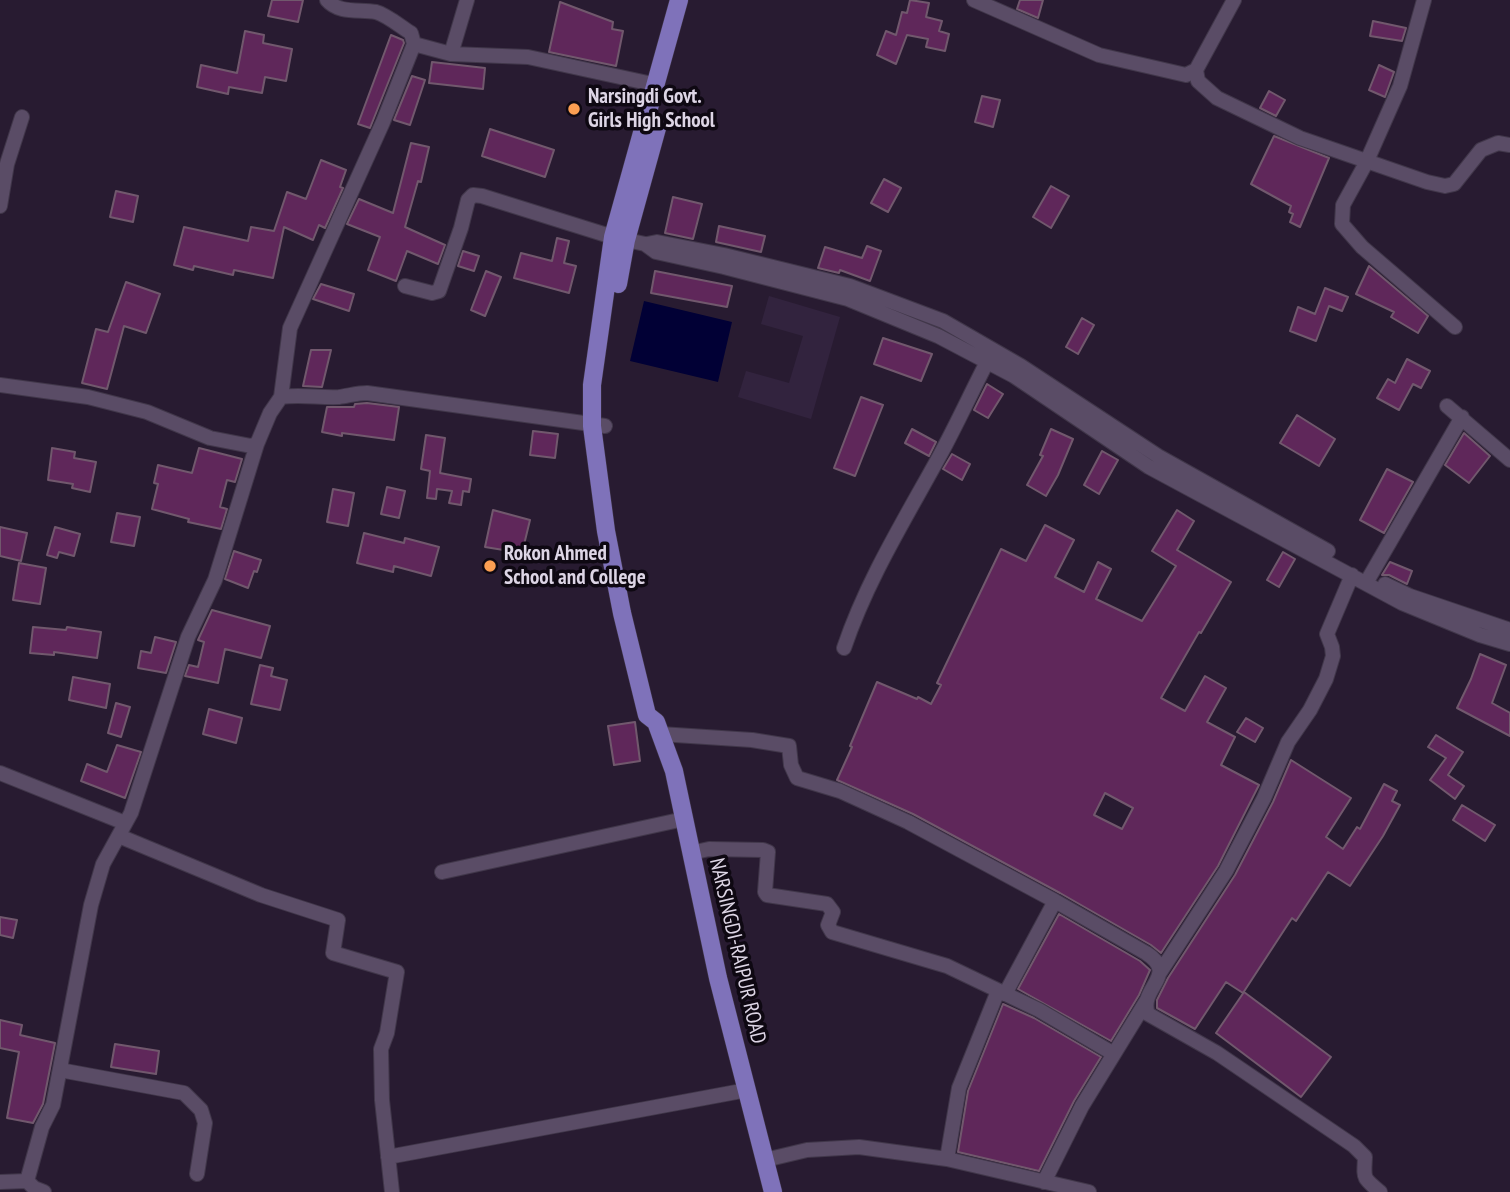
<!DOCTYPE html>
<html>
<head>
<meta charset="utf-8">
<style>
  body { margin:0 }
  canvas { display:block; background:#281b31 }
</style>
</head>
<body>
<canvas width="1510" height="1192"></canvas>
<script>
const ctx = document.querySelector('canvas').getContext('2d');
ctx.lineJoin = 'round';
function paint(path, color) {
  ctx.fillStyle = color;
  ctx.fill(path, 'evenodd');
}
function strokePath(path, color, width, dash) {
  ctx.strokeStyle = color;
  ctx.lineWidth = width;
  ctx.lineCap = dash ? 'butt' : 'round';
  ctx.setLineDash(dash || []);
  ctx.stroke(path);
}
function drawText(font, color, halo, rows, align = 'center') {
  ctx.font = font + ' "PT Sans Narrow",sans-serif';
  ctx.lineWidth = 7;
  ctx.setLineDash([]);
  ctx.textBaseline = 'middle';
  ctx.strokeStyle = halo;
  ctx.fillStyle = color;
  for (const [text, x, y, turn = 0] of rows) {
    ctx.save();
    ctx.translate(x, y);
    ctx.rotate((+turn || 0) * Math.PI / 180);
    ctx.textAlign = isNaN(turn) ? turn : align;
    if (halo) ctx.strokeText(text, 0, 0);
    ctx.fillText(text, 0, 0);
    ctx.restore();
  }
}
const built = new Path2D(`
  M769,296L840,317L811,419L738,397L746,371L789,383L803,336L761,324Z`);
const water = new Path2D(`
  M644,301L732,322L718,382L630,361Z`);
const building = new Path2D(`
  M272,0H303L298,22L268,16Z
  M910,0L929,3L926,17L942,21L939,31L949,34L945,51L926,47L928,39L907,35L896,64L877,55L886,31L896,35L902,12L907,13Z
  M1020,0H1043L1038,18L1017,9Z
  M560,2L613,22L612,29L623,31L616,66L549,52Z
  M1373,21L1406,28L1402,41L1370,36Z
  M245,31L264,35L263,43L292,49L286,81L265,77L262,93L229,87L228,94L197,87L201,65L237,73Z
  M391,35L403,40L404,43L370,128L358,124Z
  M432,62L485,68L483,89L429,83Z
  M1379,65L1394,72L1385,97L1369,90Z
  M412,76L425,80L410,125L394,120Z
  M1269,91L1285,100L1276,116L1260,108Z
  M982,96L1000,100L993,127L975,122Z
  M490,129L554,150L545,177L482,156Z
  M1274,136L1329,158L1300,227L1290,222L1293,214L1289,212L1291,206L1251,184Z
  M411,143L429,147L421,182L418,181L405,227L445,245L438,264L407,251L396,281L368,270L380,237L347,224L359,199L393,213Z
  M321,160L346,170L340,187L343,188L325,228L319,225L313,240L284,227L273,278L234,270L233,275L194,266L193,270L174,265L184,227L248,241L251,227L274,231L287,192L306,199Z
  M884,179L901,188L888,212L871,203Z
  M1051,186L1069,196L1051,228L1033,217Z
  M116,191L138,196L133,222L110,217Z
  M673,197L702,204L693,239L665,233Z
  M719,226L765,236L761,252L716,242Z
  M557,238L569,241L564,263L576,266L569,293L514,278L521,253L552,261Z
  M867,246L881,251L870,281L840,270L839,273L818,268L825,247L862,258Z
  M463,251L479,256L474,271L458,266Z
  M1369,266L1428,316L1418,333L1391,317L1394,312L1356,294Z
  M486,271L501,277L485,316L471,310Z
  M655,271L732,286L727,307L651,293Z
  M126,282L160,294L146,333L124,326L107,389L82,383L96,329L108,332Z
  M321,284L354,294L349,311L313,299Z
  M1325,288L1348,297L1342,311L1329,306L1316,341L1290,331L1298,307L1315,314Z
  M1082,318L1094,325L1078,354L1066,347Z
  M883,338L932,354L921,381L874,364Z
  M311,350H331L322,387L303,386Z
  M1407,359L1430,371L1421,388L1413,384L1399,410L1377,398L1388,379L1395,383Z
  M987,384L1003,394L988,418L974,410Z
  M861,397L883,405L855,476L834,468Z
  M367,403L399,407L394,440L342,433V436L322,432L327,407H354L355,404Z
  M1297,415L1335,439L1319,466L1280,443Z
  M912,429L936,442L929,456L905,443Z
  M1051,429L1073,439L1058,475L1046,496L1027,485L1043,456L1040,455Z
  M533,431L558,434L555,458L530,455Z
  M1464,433L1490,456L1469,483L1445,465Z
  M426,435L445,438L440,473L471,479L469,492L463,491L461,505L449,503L452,491L437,489L436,499L427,498L430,471L421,469Z
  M52,448L75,452L74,458L96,462L90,492L72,488L73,484L48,480Z
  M199,448L242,459L235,482L227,480L220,507L227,509L221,529L188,522L189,519L152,509L158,484L154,483L158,465L192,473Z
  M1102,451L1118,460L1099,494L1084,485Z
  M952,454L970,464L962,480L943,469Z
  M1387,469L1413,482L1384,533L1360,520Z
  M387,487L405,491L399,518L381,514Z
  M333,489L354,493L348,526L327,522Z
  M493,510L530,520L522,553L485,547Z
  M1177,510L1194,521L1177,550L1231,582L1201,633L1199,632L1161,698L1185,711L1205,676L1226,688L1207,722L1235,737L1221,765L1259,785L1218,866L1161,953L1151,945L1060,893L913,814L837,780L852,747L850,746L877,682L917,699L918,697L931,704L941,685L937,683L1001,549L1026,561L1045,525L1074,540L1055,577L1084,592L1098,562L1111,569L1096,599L1142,621L1176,566L1152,551ZM1105,793L1133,808L1122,829L1094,815Z
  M117,513L140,517L134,546L111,542Z
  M0,527L27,533L21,561L0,556Z
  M55,527L80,534L74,556L59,552L57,558L47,555Z
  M364,533L404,543L405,538L439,547L431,576L394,566L393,572L357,563Z
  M234,551L261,560L257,572L254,571L248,588L225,579Z
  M1283,552L1295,559L1279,587L1267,580Z
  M1390,562L1412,571L1407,584L1389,575H1382Z
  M19,563L46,568L40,604L13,600Z
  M212,610L270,626L261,658L225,649L218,683L185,676L189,665L198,667L204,642L198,640Z
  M33,627L66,630L67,627L101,632L97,658L54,652V655L30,653Z
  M155,637L176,642L166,673L138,668L141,651L151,653Z
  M1480,654L1506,665L1492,703L1510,713V736L1457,708L1471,679Z
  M260,665L273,668L271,676L287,680L280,710L251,704Z
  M73,677L110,684L106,708L69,700Z
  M116,703L130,707L121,737L108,733Z
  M209,709L242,718L236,743L203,734Z
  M1246,718L1263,728L1255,742L1237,732Z
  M635,722L640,761L614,765L608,726Z
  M1436,735L1463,752L1448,775L1464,786L1455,799L1430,780L1446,758L1428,747Z
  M117,745L141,752L125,798L81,781L87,764L107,772Z
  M1291,760L1351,798L1326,837L1343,849L1357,827L1360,829L1384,784L1397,791L1392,801L1400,805L1383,836L1350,886L1328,872L1296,921L1292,918L1243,993L1226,982L1195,1029L1157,1008V1000L1168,978L1235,875L1273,802Z
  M1462,805L1495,825L1485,841L1453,820Z
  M1059,914L1140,961L1150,970L1139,995L1111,1041L1018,989Z
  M0,917L17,920L13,938L0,935Z
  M1244,992L1331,1057L1301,1097L1216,1033Z
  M1003,1004L1034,1018L1101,1057L1074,1101L1039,1171L958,1152L968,1091Z
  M0,1020L22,1025L20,1035L55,1043L43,1104L33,1123L7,1118L19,1052L0,1048Z
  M115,1044L159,1051L156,1074L111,1067Z`);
const minor = new Path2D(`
  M974,0L1099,55L1186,75L1196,70L1198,81L1217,98L1300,138L1427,182L1445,186L1454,184L1481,150L1498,143L1510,145
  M1424,0L1400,86L1366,163L1343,205L1342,224L1362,247L1455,327
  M414,44L451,54L528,57L657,85
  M451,54L467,0
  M1196,70L1234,0
  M0,206L7,164L22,117
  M647,244L657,242L724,255L850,286L943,321L1021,366L1158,456L1328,551
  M405,286L432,293L439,291L461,228L468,200L473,195L482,196L613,237L645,244L656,252L724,267L848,299L938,336L1014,376L1149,467L1402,603L1480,635L1510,644
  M0,385L88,397L147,412L210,438L251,446L257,444
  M281,397C301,394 319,398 339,397C348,396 357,393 367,393L605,426
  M1447,406L1510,460
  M1366,583L1462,417
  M1385,584L1410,596L1510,630
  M844,648C867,580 905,519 939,457C956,426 971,393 987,362
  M660,734L752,740L789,746L791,765L797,778L840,791L908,822L1055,901L1146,953C1180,975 1138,988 1148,1014L1217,1053L1354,1146L1365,1157C1364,1179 1362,1177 1380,1192
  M0,773L125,823
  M119,836L261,895L338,920L333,953L397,972L387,1033L381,1049L382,1100L392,1192
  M691,853L709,849L763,850L768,852L765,892L767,895L827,904L833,912L828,925L832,932L947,966L1039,1010L1114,1054
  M442,872L684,819
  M1159,974L1226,871L1264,798L1288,742L1310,710L1326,679L1333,656L1332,647L1327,634L1352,575
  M1005,994L1055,901
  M60,1070L184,1093L201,1110L205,1123L197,1174
  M388,1157L747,1090
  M947,1159L959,1088L998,991
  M765,1160L807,1150L859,1147L947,1159L1089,1192
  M27,1181L42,1127L53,1105L91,905L103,864L131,813L188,637L215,580L257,444L270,413L281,397L290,328L383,122L414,44L411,33C401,27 387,15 376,12C359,9 339,14 327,0
  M27,1181L34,1188L44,1192
  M0,1182L27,1181
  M1044,1182L1082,1106L1147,1000`);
const major = new Path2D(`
  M679,0L613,237L592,385V426L606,531L622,613L647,715L656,722L674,771L718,978L773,1192
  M618,284L626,240L657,128`);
const markers = [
  [574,109,7,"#fb9e52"],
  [490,566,7,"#fb9e52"]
];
const poiNames = [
  ["Narsingdi Govt.",588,97],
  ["Girls High School",588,121],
  ["Rokon Ahmed",504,554],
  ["School and College",504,578]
];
const streetNames = [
  ["NARSINGDI-RAIPUR ROAD",737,951,77]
];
paint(built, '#32233e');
paint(water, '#010035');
paint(building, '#5f275a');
strokePath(building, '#71586d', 2);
strokePath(minor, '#41374a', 16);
strokePath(major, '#41374a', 19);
strokePath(minor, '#5a4c66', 14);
strokePath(major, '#7f72ba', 18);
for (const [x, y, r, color] of markers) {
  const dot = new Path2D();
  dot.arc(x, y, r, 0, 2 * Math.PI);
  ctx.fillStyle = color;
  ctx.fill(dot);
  strokePath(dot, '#0e0812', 2.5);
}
drawText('bold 21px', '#ddd5e5', '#0e0812', poiNames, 'left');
drawText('21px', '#ddd5e5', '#0e0812', streetNames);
</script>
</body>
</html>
